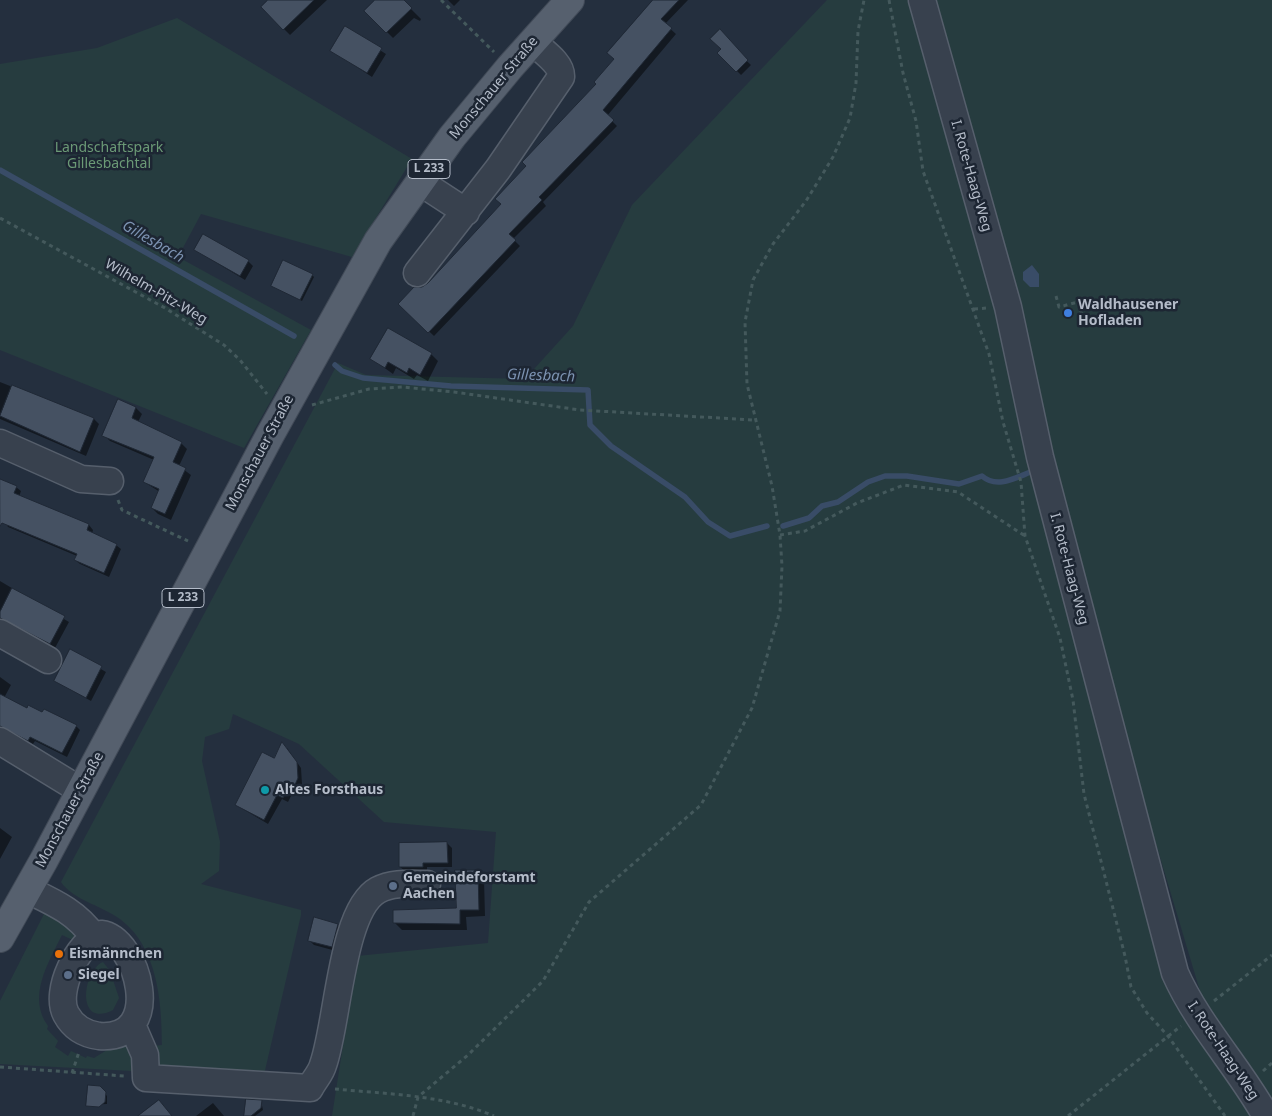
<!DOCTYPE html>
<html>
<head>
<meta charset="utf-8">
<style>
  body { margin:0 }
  canvas { display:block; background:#242f3e }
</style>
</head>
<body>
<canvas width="1272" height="1116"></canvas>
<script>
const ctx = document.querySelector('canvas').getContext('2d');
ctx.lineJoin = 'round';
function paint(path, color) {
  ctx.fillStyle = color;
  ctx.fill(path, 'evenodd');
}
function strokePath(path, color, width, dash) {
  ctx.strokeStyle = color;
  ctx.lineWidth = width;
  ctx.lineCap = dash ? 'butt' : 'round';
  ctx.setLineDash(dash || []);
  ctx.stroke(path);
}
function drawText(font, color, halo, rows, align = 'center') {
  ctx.font = font + ' "Noto Sans",sans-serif';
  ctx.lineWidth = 5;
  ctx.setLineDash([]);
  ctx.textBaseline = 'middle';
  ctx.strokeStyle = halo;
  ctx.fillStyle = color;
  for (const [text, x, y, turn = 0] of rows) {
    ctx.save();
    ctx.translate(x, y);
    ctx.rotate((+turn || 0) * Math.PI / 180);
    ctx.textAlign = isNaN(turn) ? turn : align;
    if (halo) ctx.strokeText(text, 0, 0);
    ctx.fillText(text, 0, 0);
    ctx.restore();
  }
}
const green = new Path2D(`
  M827,0H913L993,271L1174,993L1258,1116H332L357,956L488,943L496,832L384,822L299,744L233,714L229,729L205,737L202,761L220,842L219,871L201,884L301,910V915L263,1079L158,1074L153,1046L162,1045C162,1000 157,939 112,914C95,904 72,898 61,882L338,363L366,375L525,379L573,326L632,205Z
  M933,0H1272V1107L1207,1011L1200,991L1134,770Z
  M177,18L412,159L352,257L201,214L178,257L311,330L244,448L0,350V64L97,48Z
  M45,912L58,914L75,935V941L62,935C48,963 27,997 48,1026L47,1029L58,1041L55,1047L68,1056L71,1051L86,1058L87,1056L94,1058L107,1050L131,1046L134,1069L132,1071L0,1064V1001Z
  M103,962L110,971L119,998L113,1010C76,1029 82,971 103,962Z`);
const water = new Path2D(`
  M1032,265L1039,274V287H1030L1023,280V272Z`);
const shadow = new Path2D(`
  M270,0H327L290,35L262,7Z
  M377,0H402L421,19L420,21L414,18L393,38L366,11Z
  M448,0H460L454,6Z
  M654,0H688L665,24L676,34L607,116L617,126L543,202L546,206L513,239L520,246L434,336L400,304L429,284L502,204L528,166L598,84Z
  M345,28L386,54L372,77L332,51Z
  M732,47L751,65L741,75L719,53L722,49Z
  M195,250L248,261L253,266L245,280Z
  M312,275L314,277L302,301L272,286Z
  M431,354L438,361L428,381L417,375L414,379L396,368L393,374L372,359Z
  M0,382L94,419L99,424L86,456L0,419Z
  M136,408L142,414L138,422L181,443L187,449L179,466L191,475L171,520L158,514L152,508L160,492L144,482L154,460L110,441L104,435Z
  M0,480L16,487L21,491L19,497L89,525L93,530L92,534L116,545L121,549L109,577L80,564L75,560L77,556L8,527L0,514Z
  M0,581L69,622L55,648L0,619Z
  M70,651L106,672L91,701L55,681Z
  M0,677L11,685L4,698L27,709L76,726L80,730L67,757L35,741L33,744L13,732L5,730L0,732Z
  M287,748L301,768L302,784L299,790L295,788L288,802L282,799L268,824L236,805Z
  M0,828L12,837L0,859Z
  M447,843L452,848V867H427V871H405L400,867Z
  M477,871L484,878L485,916L466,917L467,930H402L395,923L458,910Z
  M337,925L342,929L336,951L314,945L309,940Z
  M100,1088L107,1096V1104L88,1105Z
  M261,1101L263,1110L255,1116H245Z
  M213,1103L224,1116H196Z`);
const stream = new Path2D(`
  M0,170L294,336
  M335,365L342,371L363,378L451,386L588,390L590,425L611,446L685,497L708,522L730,536L767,526
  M783,526L809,518L822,506L838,502L868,482L885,476H907L959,484L982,476C998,490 1018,476 1036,470`);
const building = new Path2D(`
  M268,0H314L283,30L261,7Z
  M375,0H404L412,8L386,33L364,11Z
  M653,0H679L661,19L672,28L603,110L614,120L539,197L542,200L509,234L516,240L428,333L398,304L414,287H422L428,283L501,204L495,199L526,166L522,162L596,84L594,82L614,59L607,53Z
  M345,26L382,48L367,73L330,51Z
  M720,29L748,60L736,72L717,53L721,49L710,39Z
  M203,234L249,260L240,276L194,250Z
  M283,260L313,274L300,300L271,286Z
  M388,328L432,353L420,375L409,368L407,373L388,362L385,368L370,359Z
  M12,385L94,418L80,452L0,416Z
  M118,399L136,407L132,418L182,442L173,462L186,468L165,514L151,508L159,489L143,482L154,457L102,436Z
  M0,479L17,486L14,493L89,524L87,530L117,544L104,573L74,560L77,554L2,523L0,526Z
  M12,588L65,616L50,644L0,618V612Z
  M70,649L102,666L86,698L54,681Z
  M0,694L27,708L28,705L42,712L44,709L77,725L62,753L30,737L28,741L0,726Z
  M282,742L297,762L298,778L294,787L290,785L283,798L277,795L264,820L235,805L262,752L274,758Z
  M447,842L448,863H423V867H399V843Z
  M455,870H478L479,910H460V924L393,923V910L456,908Z
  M314,917L338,924L332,947L308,941Z
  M88,1085L100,1086L106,1092L105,1102L99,1107L86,1106Z
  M246,1099L262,1100L261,1108L251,1116H244Z
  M159,1100L172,1116H138Z`);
const path = new Path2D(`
  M441,0L494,52
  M889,0L903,73L916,121L923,171L989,354L1003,422L1021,482L1025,536L1060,638L1073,700L1084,794L1125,956L1131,987L1147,1013L1168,1036L1225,1116
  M0,218L165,308L224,345L240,360L267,394
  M1056,296L1059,307L1078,302L1082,315
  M974,309L987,308
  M312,405L369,389L402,387L454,392L580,410L754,420
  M118,500L122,510L188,541
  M780,535L805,531L857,503L904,485L958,492L1025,536
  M1214,1001L1272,955
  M0,1067L124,1076
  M1263,1071L1272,1063
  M72,1073L79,1052
  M335,1089C387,1094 445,1095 494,1116
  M413,1116L418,1097L468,1055L543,981L589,902L701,805L752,708L780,611L782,566L780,535L772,486L747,384L745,322L753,280L773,244L806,201L833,157L850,118L856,83L858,31L864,0
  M1068,1116L1181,1026`);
const minor = new Path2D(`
  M922,0L1008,307L1040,457L1175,973C1198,1025 1238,1066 1266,1116
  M420,182L466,212
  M417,273L498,169L561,77C562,63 542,51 533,42
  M0,443L81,479L110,481
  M0,633L48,660
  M0,741L80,790
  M28,890C55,903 76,912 94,937
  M101,934C137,938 167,1041 99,1036C84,1034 73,1027 66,1014C54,991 78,942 101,934Z
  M132,1025L145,1055L146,1078L310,1088C314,1080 321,1073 323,1065C338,1024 341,910 378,890C393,882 411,884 427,884`);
const major = new Path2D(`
  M0,938L44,860L270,435L378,241L452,137L510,67L570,0`);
const markers = [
  [1068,313,5,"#3f7fe0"],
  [265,790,5,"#0f9aa8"],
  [393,886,5,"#5c6f8a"],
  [59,954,5,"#e8710a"],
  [68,975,5,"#5c6f8a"]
];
const shields = [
  [429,169,42],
  [183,598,42]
];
const shieldNames = [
  ["L 233",429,169],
  ["L 233",183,598]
];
const streetNames = [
  ["Monschauer Straße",494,88,-50],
  ["I. Rote-Haag-Weg",971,176,74],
  ["Wilhelm-Pitz-Weg",156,292,30],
  ["Monschauer Straße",260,453,-62],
  ["I. Rote-Haag-Weg",1069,569,75],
  ["Monschauer Straße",70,810,-62],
  ["I. Rote-Haag-Weg",1223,1051,56]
];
const parkNames = [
  ["Landschaftspark",109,148],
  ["Gillesbachtal",109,164]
];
const poiNames = [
  ["Waldhausener",1078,305],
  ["Hofladen",1078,321],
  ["Altes Forsthaus",275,790],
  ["Gemeindeforstamt",403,878],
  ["Aachen",403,894],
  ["Eismännchen",69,954],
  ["Siegel",78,975]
];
const waterNames = [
  ["Gillesbach",153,242,30],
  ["Gillesbach",541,376,2]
];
paint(green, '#263c3f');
paint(water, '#394c67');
paint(shadow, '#0007');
strokePath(stream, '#394c67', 5.5);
paint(building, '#455162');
strokePath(building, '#1f2835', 1);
strokePath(minor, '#565f6c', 29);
strokePath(major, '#414a57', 30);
strokePath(path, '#44595c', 3, [4, 4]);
strokePath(minor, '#38414e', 26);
strokePath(major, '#56606e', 28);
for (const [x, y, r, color] of markers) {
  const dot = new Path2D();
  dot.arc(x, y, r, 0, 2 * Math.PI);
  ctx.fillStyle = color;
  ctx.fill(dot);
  strokePath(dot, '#1d2633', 2);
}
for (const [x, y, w] of shields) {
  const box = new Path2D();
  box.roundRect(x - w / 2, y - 9.5, w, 19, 4);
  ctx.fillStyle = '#1d2633';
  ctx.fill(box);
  strokePath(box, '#b4bcc9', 1);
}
drawText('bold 12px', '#b4bcc9', null, shieldNames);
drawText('14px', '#b4bcc9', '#1d2633', streetNames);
drawText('14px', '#6b9a76', '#1d2633', parkNames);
drawText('bold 14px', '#b4bcc9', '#1d2633', poiNames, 'left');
drawText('italic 15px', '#7c92b1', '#1d2633', waterNames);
</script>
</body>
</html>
